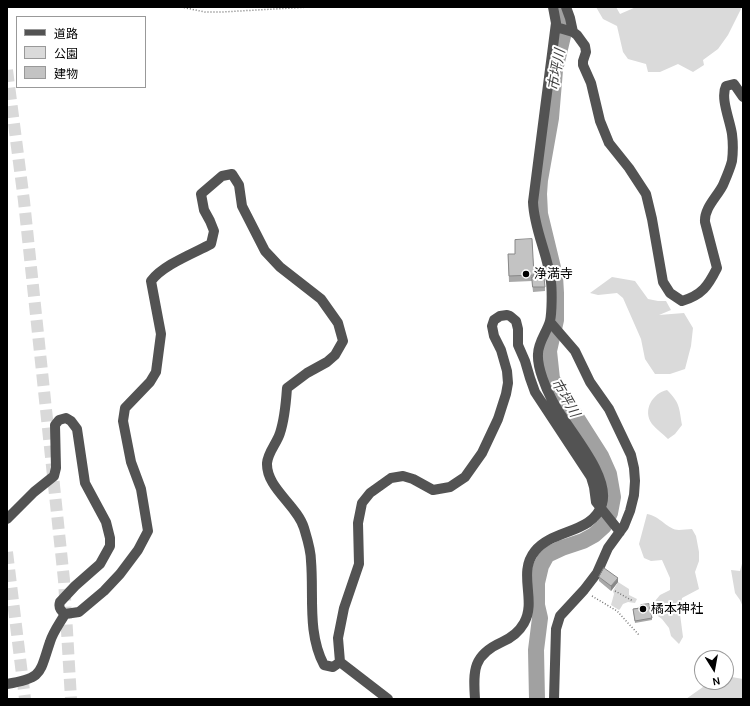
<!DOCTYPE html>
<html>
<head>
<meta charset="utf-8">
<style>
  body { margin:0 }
  #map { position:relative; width:750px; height:706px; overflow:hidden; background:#fff; font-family:Karla,"Noto Sans JP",sans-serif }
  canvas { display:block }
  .frame { position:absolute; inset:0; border:8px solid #000; pointer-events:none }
  .legend { position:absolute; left:16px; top:16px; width:130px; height:72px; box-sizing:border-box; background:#fff; border:1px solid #999; margin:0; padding:5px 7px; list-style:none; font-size:12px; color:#000 }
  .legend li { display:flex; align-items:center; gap:8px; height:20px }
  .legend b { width:20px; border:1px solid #999 }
  .north { position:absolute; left:694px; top:650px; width:40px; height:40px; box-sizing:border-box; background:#fff; border:1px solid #999; border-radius:50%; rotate:169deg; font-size:11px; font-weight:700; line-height:16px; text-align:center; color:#000 }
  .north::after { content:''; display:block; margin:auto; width:14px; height:18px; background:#000; clip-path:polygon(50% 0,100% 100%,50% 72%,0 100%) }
</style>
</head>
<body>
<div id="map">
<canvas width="750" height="706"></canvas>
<div class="frame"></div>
<ul class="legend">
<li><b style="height:5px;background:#535353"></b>道路</li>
<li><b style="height:11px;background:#dadada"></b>公園</li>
<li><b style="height:11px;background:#c3c3c3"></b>建物</li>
</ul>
<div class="north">N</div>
</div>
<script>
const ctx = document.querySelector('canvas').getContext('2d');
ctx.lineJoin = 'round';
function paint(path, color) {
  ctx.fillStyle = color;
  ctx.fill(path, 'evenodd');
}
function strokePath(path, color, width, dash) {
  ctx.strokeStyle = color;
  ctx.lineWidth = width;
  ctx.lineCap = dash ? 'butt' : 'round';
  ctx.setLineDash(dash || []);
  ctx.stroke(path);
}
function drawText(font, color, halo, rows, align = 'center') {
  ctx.font = font + ' Karla,"Noto Sans JP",sans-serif';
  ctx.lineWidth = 4;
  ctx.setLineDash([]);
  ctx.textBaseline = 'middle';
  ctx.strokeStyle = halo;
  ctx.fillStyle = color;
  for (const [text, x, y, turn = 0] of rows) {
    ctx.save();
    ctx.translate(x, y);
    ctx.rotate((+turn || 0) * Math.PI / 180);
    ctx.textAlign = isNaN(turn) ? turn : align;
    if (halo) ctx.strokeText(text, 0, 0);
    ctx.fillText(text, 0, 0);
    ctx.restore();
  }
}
const green = new Path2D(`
  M596,7H616L620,14L636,7H742L728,35L718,49L703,60L704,65L693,72L678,64L660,72H648L646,64L628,59L623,52L617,26L603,19Z
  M612,277L635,281L648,299L658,301H666L671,310L659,315L684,313L693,328L691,346L685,369L670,374H655L645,359L641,339L623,298L617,293L598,295L590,293Z
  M667,390C680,403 679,407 682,425L675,434L668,439C663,434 656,429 652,424C642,410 653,393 667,390Z
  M647,514C660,516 668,530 679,530C683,530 688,529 692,529L696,536L699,552V561L695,572L699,589L682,598L680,614L683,637L679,644L671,636L669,628L662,619L655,614V601L660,595L670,590V578L662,560L651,561L644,558L639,544Z
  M743,560V607L740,600L735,593L731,570L740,571Z
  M618,582L629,589V595L637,599L635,603L628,602L623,604L620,609L619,610L611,605L614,594L613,591Z
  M726,676L743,679V699H686L710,682H726Z`);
const river = new Path2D(`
  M537,699L536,650L540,618L537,605V583L541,566L547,555L562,548L583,541L594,535L604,526L610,513L613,497L609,474L601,456L552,379L549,351L556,320V293L555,276L540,214L539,194L540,180L551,118L555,70L564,32L563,17L560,7`);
const highwayTunnel = new Path2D(`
  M7,70L24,201L64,580L71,699
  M7,552L25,699`);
const path = new Path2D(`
  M181,7L205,12H222L310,7
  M615,591L633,601
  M592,596L617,611L639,635`);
const minor = new Path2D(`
  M566,7L570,18L573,32
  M556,27L573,32L577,35L585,46L586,52L583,61V65L591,83L600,121L609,143L629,168L646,194L652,219L663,282L670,293L682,301C702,295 708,286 717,268L705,222C704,208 717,197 723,185C726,178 730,169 732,161C733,153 733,142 732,134C730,120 720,98 726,86L734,84L743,97
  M550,322L575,351L590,382L609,409L631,455L634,468L635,481L634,495L630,511L624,526L608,548L597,573L584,590L560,616L556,629L554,699
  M7,519L34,492L54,476L56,468L55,425L59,420L66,418L71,421L77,429L85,483L106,522L110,538V546L100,564L75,586L60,602C58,608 61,611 65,614
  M65,614L79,612L104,591L120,574L138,550L148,531L141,489L131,462L123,421L125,408L150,382L156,372L161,334L151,281C163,265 192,254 211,244L214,231L210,221L204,210L201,194L222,176L232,174L239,185L242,206L265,251L280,267L321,299L338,323L343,341L335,355L327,362L307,373L287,388C286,402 285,418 280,433C277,443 268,452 267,463C266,488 297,505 304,528C307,538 311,550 311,561C314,595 307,633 324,665L333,667L340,662
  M7,684C43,678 39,674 50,642C53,632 60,623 65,614
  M388,699L340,662L338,638L344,608L359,564L358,523L362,503L370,493L391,478L403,476L413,479L433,490L450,487L465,477L482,453L498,419L506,394L508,383L507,371L501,350L494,336L492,326L494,320L500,316L507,315L510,316L516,321L518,329V345L525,361L530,378L535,392L591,477L594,487L596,502L620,532
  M475,699C473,670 473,655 502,642C511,638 519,632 524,623C537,600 517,573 535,551C552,529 593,534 602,504C611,474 565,427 552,400C546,389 537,367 538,354C538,342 547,332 550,321C552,312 552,290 551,282C548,254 534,230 533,202L556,23L553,7`);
const wall = new Path2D(`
  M532,239L534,277L545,287V291L533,292L532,281L509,282L508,254H515Z
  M599,577L618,582L611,591L599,581Z
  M641,607L652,618V620L635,623L633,609Z`);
const shadedWall = new Path2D(`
  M618,578V582L611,591V586Z`);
const building = new Path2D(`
  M532,239L534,275L509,276L508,254H515V240Z
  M532,277H544L545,287H533Z
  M604,568L618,578L611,586L599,577Z
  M649,604L652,618L635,621L633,609L641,608V605Z`);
const markers = [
  [526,274,4,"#000"],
  [643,609,4,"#000"]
];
const poiNames = [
  ["浄満寺",534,274],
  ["橘本神社",651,609]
];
const waterNames = [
  ["市坪川",557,70,-80],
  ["市坪川",565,398,60]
];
paint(green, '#dadada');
strokePath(river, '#a1a1a1', 16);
strokePath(highwayTunnel, '#d9d9d9', 12, [12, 6]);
strokePath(path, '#757575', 1.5, [1, 2]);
strokePath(minor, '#535353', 10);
paint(wall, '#a8a8a8');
paint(shadedWall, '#888');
paint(building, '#c3c3c3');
strokePath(building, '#888', 1);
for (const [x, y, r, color] of markers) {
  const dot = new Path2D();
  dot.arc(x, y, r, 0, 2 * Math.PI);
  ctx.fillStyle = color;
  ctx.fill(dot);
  strokePath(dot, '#fff', 1.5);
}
drawText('13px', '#000', '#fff', poiNames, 'left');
drawText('italic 14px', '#424242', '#fff', waterNames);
</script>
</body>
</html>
